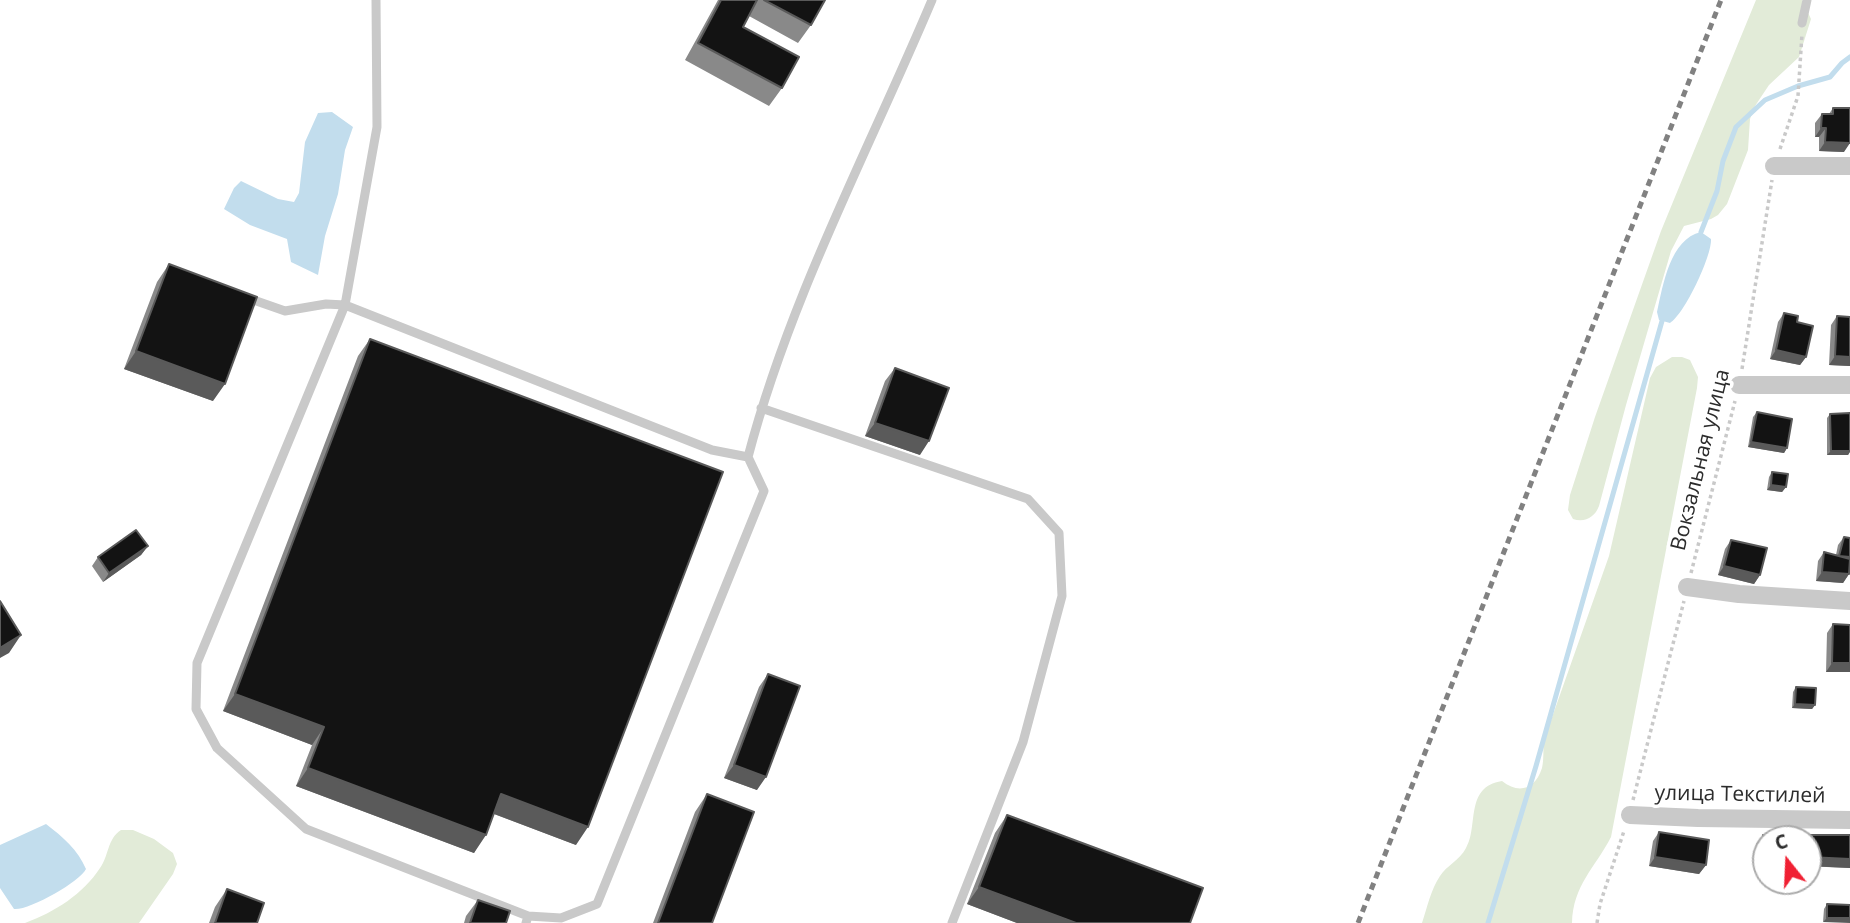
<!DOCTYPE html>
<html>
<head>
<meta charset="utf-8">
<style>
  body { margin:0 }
  #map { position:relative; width:1850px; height:923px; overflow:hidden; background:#fff; font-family:"Open Sans",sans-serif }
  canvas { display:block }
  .north { position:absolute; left:1752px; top:825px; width:70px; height:70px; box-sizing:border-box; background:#fff; border:2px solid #ababab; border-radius:50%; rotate:342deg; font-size:19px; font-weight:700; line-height:28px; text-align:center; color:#2c2c2c }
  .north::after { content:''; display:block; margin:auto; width:24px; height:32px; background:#f02033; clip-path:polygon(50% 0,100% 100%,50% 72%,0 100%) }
</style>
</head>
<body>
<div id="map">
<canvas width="1850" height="923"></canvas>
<div class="north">С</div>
</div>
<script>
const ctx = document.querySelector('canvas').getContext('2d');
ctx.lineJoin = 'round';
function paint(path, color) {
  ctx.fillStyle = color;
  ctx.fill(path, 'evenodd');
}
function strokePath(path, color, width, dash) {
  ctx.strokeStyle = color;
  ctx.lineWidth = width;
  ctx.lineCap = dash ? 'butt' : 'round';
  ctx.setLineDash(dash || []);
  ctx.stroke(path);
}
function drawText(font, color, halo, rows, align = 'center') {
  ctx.font = font + ' "Open Sans",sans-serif';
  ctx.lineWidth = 7;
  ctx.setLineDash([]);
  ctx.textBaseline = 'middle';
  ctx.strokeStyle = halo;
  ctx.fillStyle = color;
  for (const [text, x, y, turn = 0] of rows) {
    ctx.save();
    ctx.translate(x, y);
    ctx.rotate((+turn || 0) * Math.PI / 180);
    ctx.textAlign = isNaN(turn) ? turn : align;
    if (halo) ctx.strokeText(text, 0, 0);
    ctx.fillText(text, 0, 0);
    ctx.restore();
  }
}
const green = new Path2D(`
  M1756,0H1802L1811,19L1799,57L1769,85L1755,106L1750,119L1748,150L1727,204L1718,215L1711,219L1684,226L1671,251L1626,405L1599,506C1595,517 1585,523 1573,519L1568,510L1570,495L1595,417L1661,231Z
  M1672,357H1682L1690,360L1698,377L1697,388L1611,837C1595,868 1573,885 1572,923H1422C1427,908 1431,889 1440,876C1446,866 1460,860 1466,848C1479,827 1464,787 1502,781C1518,794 1535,790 1542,768C1544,760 1543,749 1544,740L1609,556L1650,378L1656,367Z
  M121,830H133L154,839L173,853L177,864L173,874L139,923H25C55,912 83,894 100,868C109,856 107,839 121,830Z`);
const water = new Path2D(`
  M332,112L353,127L345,150L338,194L325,236L318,275L291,262L287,239L250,225L224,209L234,188L241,181L278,199L294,202L299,193L305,142L318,113Z
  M1701,232L1711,239C1712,256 1684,315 1670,323L1659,320L1657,312C1663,285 1670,239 1701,232Z
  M46,824C63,837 78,850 86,869C80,882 28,911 14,909L0,888V845Z`);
const stream = new Path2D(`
  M1701,232L1717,191L1723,161L1736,127L1765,100L1798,86L1830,77L1842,63L1850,57
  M1488,923L1536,766L1662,321`);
const path = new Path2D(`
  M1780,149L1798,96L1802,34
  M1742,369L1772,180
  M1691,573L1735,401
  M1633,800L1684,601
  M1597,923L1600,904L1624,831`);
const service = new Path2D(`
  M376,0L377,127L345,305L197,663L196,709L217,748L306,829L528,916L526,923
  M1802,23L1807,0
  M245,297L285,311L326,304L345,305L712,450L748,457
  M761,408L1028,499L1059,533L1062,596L1023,742L952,923
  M528,916L561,918L597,904L764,491L748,457C790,297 868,152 932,0`);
const minor = new Path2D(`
  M1774,166H1850
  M1739,385H1850
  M1687,587L1739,594L1850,601
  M1630,815L1698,818L1850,820`);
const rail = new Path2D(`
  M1358,923L1721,0`);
const wall = new Path2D(`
  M718,0H825L811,25L798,43L749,16L743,27L782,88L769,106L685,60Z
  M1833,108L1844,152L1819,151V137H1815V123L1822,114H1829Z
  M169,264L213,401L124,369L157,282Z
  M1784,313L1797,322L1806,357L1800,365L1770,359L1778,322Z
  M1837,316L1850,366L1829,365L1831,325Z
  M370,339L576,845L494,814L474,853L296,786L312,745L223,711L358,356Z
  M895,368L920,455L865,436L885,381Z
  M1757,412L1787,448L1784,453L1748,447L1753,417Z
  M1830,414L1850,451L1848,455H1827V418Z
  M1772,472L1786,487L1782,492L1767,490L1769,477Z
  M1844,537L1849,574L1843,583L1816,581L1818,561L1824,552L1836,555L1838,545Z
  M1731,540L1760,575L1754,584L1718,575L1725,549Z
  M148,546L141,555L103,582L92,566L98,557Z
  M1833,624L1850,625V672H1826L1827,633Z
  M768,674L757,790L724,778L759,687Z
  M1796,687L1815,705L1812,709L1792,708L1793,692Z
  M707,794L712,923H653L695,812Z
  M1007,815L1190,923H1017L967,904L995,833Z
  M1659,832L1706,865L1699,874L1649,866L1653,841Z
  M1763,835H1850V868L1756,864V844Z
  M227,889L257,923H209L215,907Z
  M478,900L506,923H464L466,916Z
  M1827,904L1850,905L1823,922L1824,909Z`);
const shadedWall = new Path2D(`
  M1821,128H1826L1819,137H1815Z
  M1825,142L1850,143L1844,152L1819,151Z
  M1776,350L1806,357L1800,365L1770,359Z
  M136,351L225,384L213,401L124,369Z
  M1835,356L1850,357V366L1829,365Z
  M875,423L929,441L920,455L865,436Z
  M1751,442L1787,448L1784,453L1748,447Z
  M1831,451H1850V452L1848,455H1827Z
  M1771,485L1786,487L1782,492L1767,490Z
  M148,546L141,555L103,582L109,573Z
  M1724,566L1760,575L1754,584L1718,575Z
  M1822,572L1849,574L1843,583L1816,581Z
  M21,635L9,653L0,658V648Z
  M1832,663H1850V672H1826Z
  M235,694L324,727L312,745L223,711Z
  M1795,704L1815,705L1812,709L1792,708Z
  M734,765L766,777L757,790L724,778Z
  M308,768L486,835L474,853L296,786Z
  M501,794L588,827L576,845L489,812Z
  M1763,856H1766V865L1756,864Z
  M1655,857L1706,865L1699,874L1649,866Z
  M1808,857L1850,859V868L1808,866Z
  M979,887L1076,923H1017L967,904Z
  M1827,918H1850V923L1823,922Z`);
const building = new Path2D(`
  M721,0H757L743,27L799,57L782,88L698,43Z
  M764,0H825L811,25Z
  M1833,108H1850V143L1825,142L1826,128H1821L1822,114H1833Z
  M169,264L257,297L225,384L136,351Z
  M1784,313L1798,316L1797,322L1813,326L1806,357L1776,350Z
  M1837,316L1850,317V357L1835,356Z
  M370,339L723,472L588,827L501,794L486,835L308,768L324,727L235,694Z
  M895,368L949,388L929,441L875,423Z
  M1757,412L1792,419L1787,448L1751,442Z
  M1850,413V451H1831L1830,414Z
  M1772,472L1788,474L1786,487L1771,485Z
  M136,530L148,546L109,573L98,557Z
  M1844,537L1850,538V557L1839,556Z
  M1731,540L1767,548L1760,575L1724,566Z
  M1824,552L1850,559L1849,574L1822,572Z
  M0,601L21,635L0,648Z
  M1833,624L1850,625V663H1832Z
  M768,674L800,686L766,777L734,765Z
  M1796,687L1816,688L1815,705L1795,704Z
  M707,794L754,812L712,923H658Z
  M1007,815L1203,888L1190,923H1076L979,887Z
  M1659,832L1709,840L1706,865L1655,857Z
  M1763,835H1850V859L1808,857V839H1766V856H1763Z
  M227,889L264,903L257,923H215Z
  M478,900L510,911L506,923H470Z
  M1827,904L1850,905V918H1827Z`);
const streetNames = [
  ["Вокзальная улица",1701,460,-76],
  ["улица Текстилей",1740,795,1]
];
paint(green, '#e2ebd8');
paint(water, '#c2dded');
strokePath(stream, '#c2dded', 5);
strokePath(path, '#c9c9c9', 3.5, [3.5, 3.5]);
strokePath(service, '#c9c9c9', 9);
strokePath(minor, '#c9c9c9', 18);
strokePath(rail, '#818181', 5, [7, 5]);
paint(wall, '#898989');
paint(shadedWall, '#5a5a5a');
paint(building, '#131313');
strokePath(building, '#5a5a5a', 2);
drawText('21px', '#2c2c2c', '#fff', streetNames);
</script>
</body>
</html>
